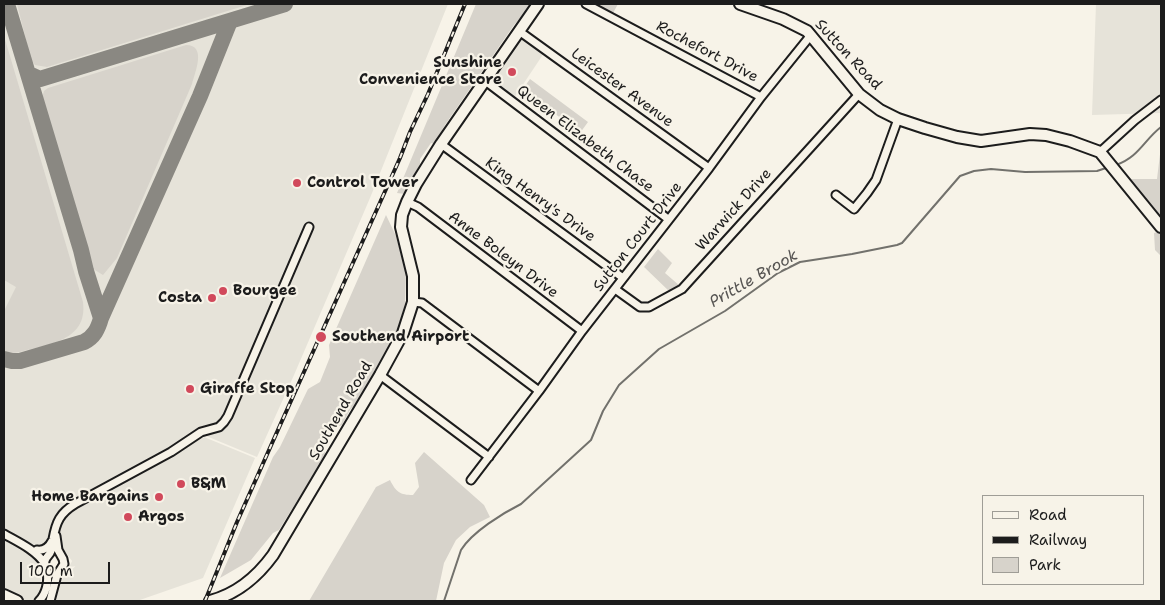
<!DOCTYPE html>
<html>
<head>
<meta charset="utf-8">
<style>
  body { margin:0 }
  #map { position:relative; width:1165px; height:605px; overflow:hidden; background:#f7f3e8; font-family:"Shantell Sans",sans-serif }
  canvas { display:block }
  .frame { position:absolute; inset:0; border:5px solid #1c1c1c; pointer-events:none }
  .legend { position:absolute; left:982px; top:495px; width:162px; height:90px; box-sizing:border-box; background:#f7f3e8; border:1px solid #9f9d96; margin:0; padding:6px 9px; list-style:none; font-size:15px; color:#1c1c1c }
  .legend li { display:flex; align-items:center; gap:10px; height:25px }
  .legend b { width:25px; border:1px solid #9f9d96 }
  .scale { position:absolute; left:20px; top:562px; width:90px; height:22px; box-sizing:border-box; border:2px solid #1c1c1c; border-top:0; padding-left:6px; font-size:15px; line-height:18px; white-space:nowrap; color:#1c1c1c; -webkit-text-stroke:4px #f7f3e8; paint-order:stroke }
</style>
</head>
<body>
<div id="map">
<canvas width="1165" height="605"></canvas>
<div class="frame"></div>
<ul class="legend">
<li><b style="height:6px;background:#f7f3e8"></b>Road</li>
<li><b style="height:6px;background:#1c1c1c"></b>Railway</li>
<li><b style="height:14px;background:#d7d3cb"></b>Park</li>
</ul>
<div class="scale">100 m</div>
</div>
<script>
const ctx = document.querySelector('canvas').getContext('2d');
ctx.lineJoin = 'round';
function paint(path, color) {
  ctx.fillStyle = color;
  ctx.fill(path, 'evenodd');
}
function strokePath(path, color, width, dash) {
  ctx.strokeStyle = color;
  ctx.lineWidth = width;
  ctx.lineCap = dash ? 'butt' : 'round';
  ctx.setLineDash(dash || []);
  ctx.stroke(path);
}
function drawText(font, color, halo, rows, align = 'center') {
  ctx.font = font + ' "Shantell Sans",sans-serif';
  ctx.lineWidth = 4.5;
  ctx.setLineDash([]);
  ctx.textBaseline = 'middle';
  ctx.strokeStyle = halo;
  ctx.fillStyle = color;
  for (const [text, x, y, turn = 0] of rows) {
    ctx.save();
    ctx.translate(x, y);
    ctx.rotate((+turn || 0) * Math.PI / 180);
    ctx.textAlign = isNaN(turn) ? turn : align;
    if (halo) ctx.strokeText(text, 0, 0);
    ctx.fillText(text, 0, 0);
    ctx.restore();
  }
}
const built = new Path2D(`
  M4,4H448L370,198L294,375L257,457L199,433L152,456L64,504L53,523L48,536L38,568L41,580L40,594L34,600H24L4,591Z
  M1096,4H1161V113L1092,115Z
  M519,31L546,50L512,101L484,80Z
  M204,437L255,458L203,578L137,601H57L54,599L57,585L65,576L72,561L66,553L59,541V530L63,520L70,512Z`);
const green = new Path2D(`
  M17,4H250L47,67L35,65L31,60Z
  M476,4H533L514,25L445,125L434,144L431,143L420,159V164L405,194L397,193Z
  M595,4H618L613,13Z
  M4,36L83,302C88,341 48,344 20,352L13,353L4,351V311L16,287L4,280Z
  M186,45C207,45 195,72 192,84L117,258L103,275L90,267L41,101L44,91L48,88Z
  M530,79L588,122L580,133L523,89Z
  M1161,146V216L1131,179H1157Z
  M386,215L396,236L406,273L405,304L401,318L402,324L379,369L363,395L350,410L342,425L337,427L323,448L326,454L279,530L273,533L251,560L220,578L273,457L280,447L308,389L320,382L330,357L329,345Z
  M1161,231V256L1155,250L1154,233Z
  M658,249L672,263L665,273L680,286L670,292L644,267Z
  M424,452L484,505L490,517L470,527L456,540L444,563L436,601H309L376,487L390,480C396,492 400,495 413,495L419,487L415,463Z`);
const stream = new Path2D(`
  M1116,165C1139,157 1144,140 1161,127
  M444,601L461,550C472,532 503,513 521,504L591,440L603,411L619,385L659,349L725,311L778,273L800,262L852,254L897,245L902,243L960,176L974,171L991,169L1025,172L1097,171L1109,167`);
const taxiway = new Path2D(`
  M7,4L81,250L86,271L101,318
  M29,74L40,79L285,4
  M4,359L12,361H20L84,342C94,337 98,329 101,318L200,96L230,21`);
const street = new Path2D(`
  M586,4L761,97
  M519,31L709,168
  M484,80L668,219
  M441,144L623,278
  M1100,152L1135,120L1161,100
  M836,195L854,209L867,193L876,180L898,119
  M407,202L418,207L582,331
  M615,289L640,307H649L682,289L859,94
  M413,302L422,303L539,391
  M380,375L489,457
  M471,480L539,391L582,331L709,168L761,97L811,35
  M4,534C18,542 36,550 45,564
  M37,550C44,551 49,547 52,541
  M39,601C46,594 49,582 47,572C46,568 44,565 45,561C46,556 50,555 51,551C53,547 52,543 53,539C56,522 60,513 75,504L171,452L201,432L219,427L224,422L228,416L309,227
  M50,601L57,575L64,564L63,559L58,550L56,536`);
const secondary = new Path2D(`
  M740,4L783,19L807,31L859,94L880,110L898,119L925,128L957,137L981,141L1030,134L1046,135L1070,141L1100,152L1161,227
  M4,595L17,601
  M210,601C237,594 257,577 273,555L380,375L403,333L413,302V276L401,227L402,215L407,202L416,184L441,144L538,4`);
const rail = new Path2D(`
  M205,601L237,522L273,441L400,158L410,132L428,94L465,4`);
const markers = [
  [512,72,5,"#d1495b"],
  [297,183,5,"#d1495b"],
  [223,291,5,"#d1495b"],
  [212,298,5,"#d1495b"],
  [321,337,6,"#d1495b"],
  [190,389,5,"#d1495b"],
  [181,484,5,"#d1495b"],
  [159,497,5,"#d1495b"],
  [128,517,5,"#d1495b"]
];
const streetNames = [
  ["Rochefort Drive",707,52,28],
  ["Sutton Road",848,55,47],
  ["Leicester Avenue",622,88,36],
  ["Queen Elizabeth Chase",585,139,37],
  ["King Henry's Drive",540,200,36],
  ["Warwick Drive",734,210,-48],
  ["Sutton Court Drive",638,237,-52],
  ["Anne Boleyn Drive",503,255,37],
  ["Southend Road",341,411,-60]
];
const poiNames = [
  ["Sunshine",502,63,"right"],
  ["Convenience Store",502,80,"right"],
  ["Control Tower",307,183],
  ["Bourgee",233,291],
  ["Costa",202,298,"right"],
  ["Southend Airport",332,337],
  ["Giraffe Stop",200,389],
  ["B&M",191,484],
  ["Home Bargains",149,497,"right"],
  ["Argos",138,517]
];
const waterNames = [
  ["Prittle Brook",754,279,-30]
];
paint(built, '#e6e3d9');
paint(green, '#d7d3cb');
strokePath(stream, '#72716c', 2);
strokePath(taxiway, '#8a8882', 16);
strokePath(street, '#1c1c1c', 11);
strokePath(secondary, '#1c1c1c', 14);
strokePath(street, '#f7f3e8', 7);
strokePath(secondary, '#f7f3e8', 10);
strokePath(rail, '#1c1c1c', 4);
strokePath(rail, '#f7f3e8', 2, [5.5]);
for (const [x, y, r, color] of markers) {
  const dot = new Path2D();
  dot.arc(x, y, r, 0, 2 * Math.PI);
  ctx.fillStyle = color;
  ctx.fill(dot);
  strokePath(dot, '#f7f3e8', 2);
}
drawText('15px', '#1c1c1c', '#f7f3e8', streetNames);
drawText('bold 15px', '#1c1c1c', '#f7f3e8', poiNames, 'left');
drawText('italic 16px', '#565452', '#f7f3e8', waterNames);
</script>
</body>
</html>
